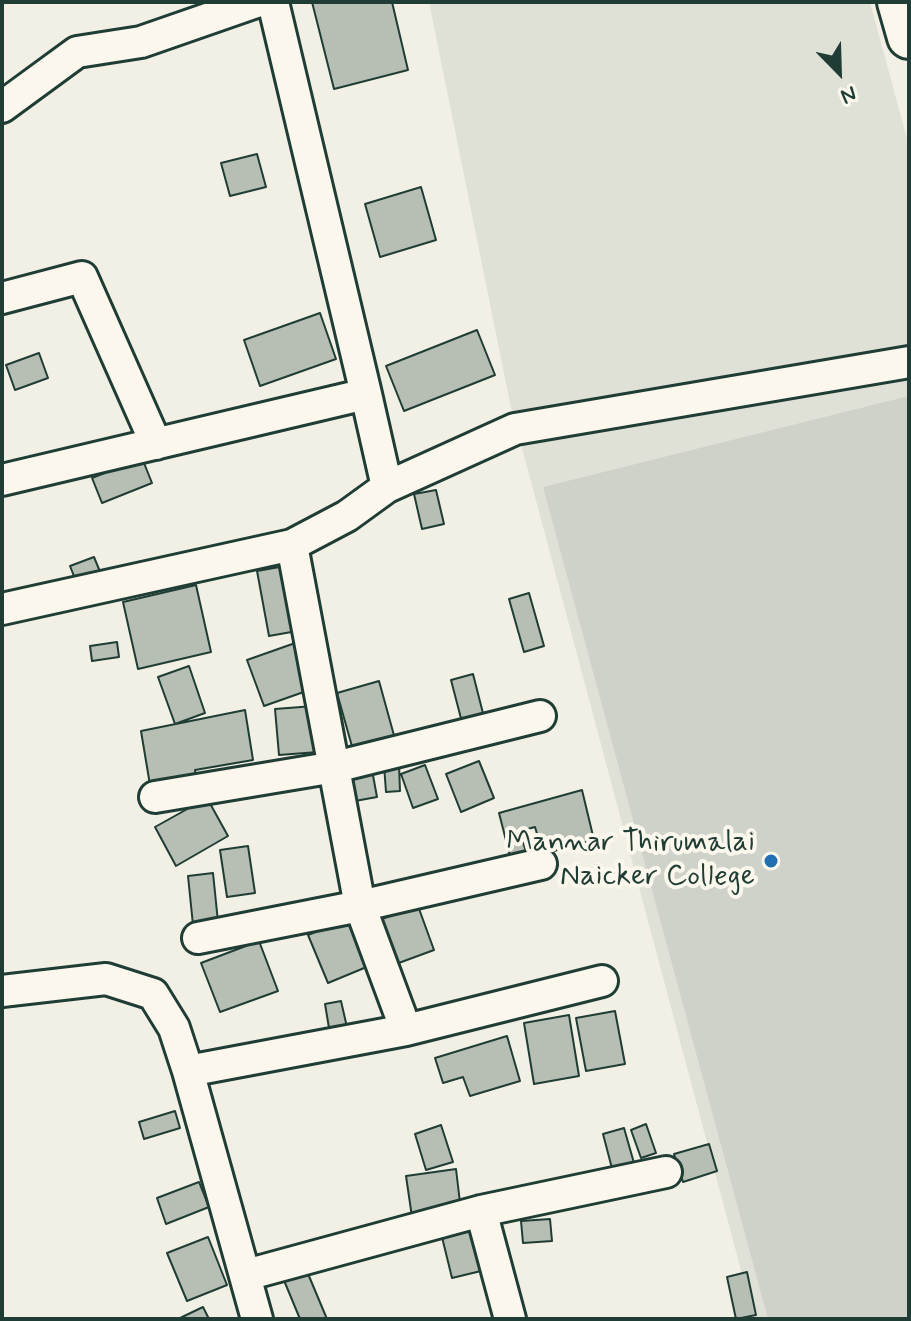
<!DOCTYPE html>
<html>
<head>
<meta charset="utf-8">
<style>
  body { margin:0 }
  #map { position:relative; width:911px; height:1321px; overflow:hidden; background:#f2f0e5; font-family:Mynerve,sans-serif }
  canvas { display:block }
  .frame { position:absolute; inset:0; border:4px solid #1f3d34; pointer-events:none }
  .north { position:absolute; left:799px; top:32px; width:80px; height:80px; -webkit-text-stroke:6px #fbf7ec; paint-order:stroke; rotate:157deg; font-size:22px; font-weight:700; line-height:32px; text-align:center; color:#1f3d34 }
  .north::after { content:''; display:block; margin:auto; width:28px; height:36px; background:#1f3d34; clip-path:polygon(50% 0,100% 100%,50% 72%,0 100%) }
</style>
</head>
<body>
<div id="map">
<canvas width="911" height="1321"></canvas>
<div class="frame"></div>
<div class="north">N</div>
</div>
<script>
const ctx = document.querySelector('canvas').getContext('2d');
ctx.lineJoin = 'round';
function paint(path, color) {
  ctx.fillStyle = color;
  ctx.fill(path, 'evenodd');
}
function strokePath(path, color, width, dash) {
  ctx.strokeStyle = color;
  ctx.lineWidth = width;
  ctx.lineCap = dash ? 'butt' : 'round';
  ctx.setLineDash(dash || []);
  ctx.stroke(path);
}
function drawText(font, color, halo, rows, align = 'center') {
  ctx.font = font + ' Mynerve,sans-serif';
  ctx.lineWidth = 8;
  ctx.setLineDash([]);
  ctx.textBaseline = 'middle';
  ctx.strokeStyle = halo;
  ctx.fillStyle = color;
  for (const [text, x, y, turn = 0] of rows) {
    ctx.save();
    ctx.translate(x, y);
    ctx.rotate((+turn || 0) * Math.PI / 180);
    ctx.textAlign = isNaN(turn) ? turn : align;
    if (halo) ctx.strokeText(text, 0, 0);
    ctx.fillText(text, 0, 0);
    ctx.restore();
  }
}
const built = new Path2D(`
  M429,2H870L909,146V1319H754L510,403Z`);
const green = new Path2D(`
  M909,396V1319H768L543,487Z`);
const building = new Path2D(`
  M312,2H392L408,70L334,89Z
  M257,154L266,187L230,196L221,163Z
  M421,187L436,240L380,257L365,204Z
  M320,313L336,359L260,386L244,340Z
  M477,330L495,375L404,411L386,366Z
  M39,353L48,378L15,390L6,365Z
  M142,458L152,483L102,503L92,478Z
  M436,490L444,524L422,529L414,494Z
  M94,557L103,579L79,589L70,566Z
  M285,566L297,631L269,636L257,571Z
  M196,585L211,652L138,669L123,602Z
  M529,593L544,646L524,652L509,599Z
  M117,642L119,657L92,661L90,646Z
  M298,642L315,688L264,706L247,660Z
  M189,666L205,713L175,724L158,677Z
  M473,674L486,725L464,730L451,680Z
  M379,681L395,739L353,750L337,693Z
  M314,706L318,752L279,755L275,709Z
  M245,710L253,760L195,770L196,777L150,785L141,731Z
  M479,761L494,798L461,812L446,774Z
  M399,764L400,791L386,792L384,765Z
  M425,765L438,799L413,808L401,774Z
  M372,770L377,797L355,801L350,774Z
  M582,790L594,840L543,854L535,827L520,831L526,852L510,856L499,813Z
  M207,798L228,836L176,866L155,827Z
  M248,846L255,893L227,897L220,850Z
  M213,873L218,922L193,925L188,876Z
  M418,906L434,950L396,964L379,920Z
  M349,918L369,966L328,983L308,935Z
  M259,941L278,991L220,1012L201,963Z
  M341,1001L349,1036L331,1040L325,1004Z
  M615,1011L625,1064L586,1071L576,1018Z
  M569,1015L579,1076L534,1084L524,1023Z
  M507,1036L520,1081L470,1096L463,1077L443,1083L435,1058Z
  M175,1111L180,1128L144,1139L139,1122Z
  M646,1124L656,1153L641,1158L631,1130Z
  M441,1125L453,1162L426,1170L415,1134Z
  M624,1128L636,1170L614,1176L603,1134Z
  M709,1144L717,1171L683,1182L674,1154Z
  M456,1169L461,1211L412,1217L406,1176Z
  M199,1182L209,1207L166,1224L157,1198Z
  M550,1219L552,1241L523,1243L521,1221Z
  M471,1226L481,1271L452,1278L441,1233Z
  M208,1237L227,1285L187,1301L167,1253Z
  M306,1269L327,1319H300L283,1278Z
  M747,1272L756,1315L736,1319L727,1277Z
  M203,1307L209,1319H178Z`);
const minor = new Path2D(`
  M2,107L77,52L141,42L256,2
  M2,298L82,277L156,444
  M366,394L387,487
  M2,480L366,394L273,2
  M292,545L347,516L387,487L515,429L909,362
  M2,609L292,545L360,906L406,1030
  M155,797L335,767L540,716
  M198,938L360,906L541,864
  M2,991L106,979L153,994L174,1028L188,1071
  M481,1211L510,1319
  M246,1275L481,1211L666,1172
  M257,1319L188,1071L406,1030L602,981`);
const secondary = new Path2D(`
  M899,2L909,37`);
const markers = [
  [771,861,8,"#1f6fb2"]
];
const poiNames = [
  ["Mannar Thirumalai",755,844],
  ["Naicker College",755,878]
];
paint(built, '#e0e1d6');
paint(green, '#cfd2c8');
paint(building, '#b7beb3');
strokePath(building, '#1f3d34', 2);
strokePath(minor, '#1f3d34', 36);
strokePath(secondary, '#1f3d34', 48);
strokePath(minor, '#fbf7ec', 30);
strokePath(secondary, '#fbf7ec', 42);
for (const [x, y, r, color] of markers) {
  const dot = new Path2D();
  dot.arc(x, y, r, 0, 2 * Math.PI);
  ctx.fillStyle = color;
  ctx.fill(dot);
  strokePath(dot, '#fbf7ec', 3);
}
drawText('30px', '#1f3d34', '#fbf7ec', poiNames, 'right');
</script>
</body>
</html>
